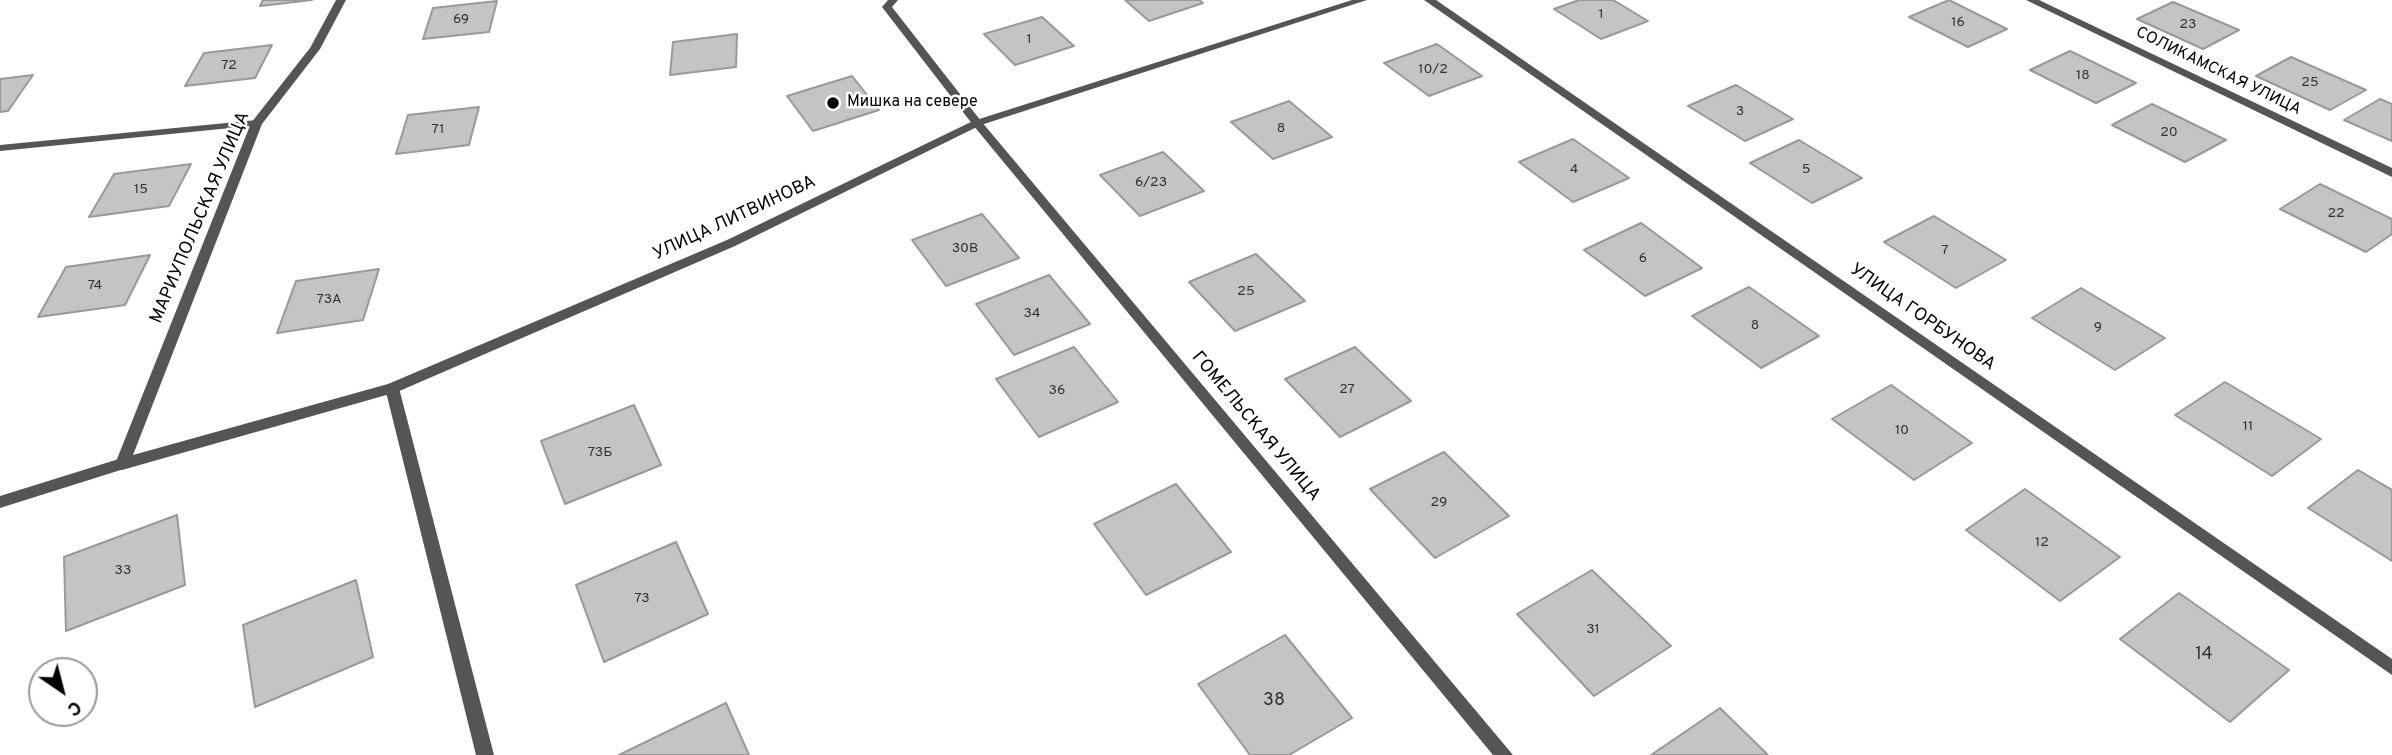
<!DOCTYPE html>
<html>
<head>
<meta charset="utf-8">
<style>
  body { margin:0 }
  #map { position:relative; width:2392px; height:755px; overflow:hidden; background:#fff; font-family:Overpass,sans-serif }
  canvas { display:block }
  .north { position:absolute; left:28px; top:657px; width:70px; height:70px; box-sizing:border-box; background:#fff; border:2px solid #999; border-radius:50%; rotate:145deg; font-size:19px; font-weight:700; line-height:28px; text-align:center; color:#000 }
  .north::after { content:''; display:block; margin:auto; width:24px; height:32px; background:#000; clip-path:polygon(50% 0,100% 100%,50% 72%,0 100%) }
</style>
</head>
<body>
<div id="map">
<canvas width="2392" height="755"></canvas>
<div class="north">С</div>
</div>
<script>
const ctx = document.querySelector('canvas').getContext('2d');
ctx.lineJoin = 'round';
function paint(path, color) {
  ctx.fillStyle = color;
  ctx.fill(path, 'evenodd');
}
function strokePath(path, color, width, dash) {
  ctx.strokeStyle = color;
  ctx.lineWidth = width;
  ctx.lineCap = dash ? 'butt' : 'round';
  ctx.setLineDash(dash || []);
  ctx.stroke(path);
}
function drawText(font, color, halo, rows, align = 'center') {
  ctx.font = font + ' Overpass,sans-serif';
  ctx.lineWidth = 5;
  ctx.setLineDash([]);
  ctx.textBaseline = 'middle';
  ctx.strokeStyle = halo;
  ctx.fillStyle = color;
  for (const [text, x, y, turn = 0] of rows) {
    ctx.save();
    ctx.translate(x, y);
    ctx.rotate((+turn || 0) * Math.PI / 180);
    ctx.textAlign = isNaN(turn) ? turn : align;
    if (halo) ctx.strokeText(text, 0, 0);
    ctx.fillText(text, 0, 0);
    ctx.restore();
  }
}
const building = new Path2D(`
  M263,0H312L260,6Z
  M1125,0H1199L1203,3L1149,21Z
  M1579,0H1613L1648,21L1601,39L1554,9Z
  M1949,0L2007,29L1968,47L1909,17Z
  M497,1L489,32L423,39L433,8Z
  M2173,2L2239,30L2203,49L2137,19Z
  M1042,17L1074,46L1015,65L984,34Z
  M737,34L736,67L670,75L673,42Z
  M1437,44L1482,76L1429,96L1384,63Z
  M272,45L255,78L185,86L204,53Z
  M2070,51L2136,83L2096,103L2030,70Z
  M2291,57L2366,90L2330,110L2256,76Z
  M33,75L8,111L0,112V79Z
  M852,76L879,110L813,131L787,96Z
  M1736,85L1793,119L1745,141L1688,106Z
  M2380,99L2392,104V141L2344,120Z
  M1289,101L1332,137L1273,159L1231,122Z
  M2152,104L2226,140L2185,162L2112,125Z
  M479,107L469,145L396,154L408,115Z
  M1573,139L1629,178L1573,202L1519,162Z
  M1799,140L1862,178L1812,203L1750,163Z
  M1163,152L1204,191L1140,216L1100,175Z
  M191,164L169,206L89,217L114,174Z
  M2320,184L2392,219V234L2366,252L2280,209Z
  M982,214L1019,258L946,286L912,240Z
  M1934,216L2006,260L1956,288L1884,242Z
  M1641,223L1702,268L1645,296L1584,250Z
  M1256,254L1305,301L1235,331L1189,282Z
  M150,255L125,305L38,317L66,267Z
  M379,269L363,320L277,333L296,281Z
  M1049,275L1090,324L1014,355L976,304Z
  M1749,287L1819,336L1761,368L1692,316Z
  M2081,288L2165,338L2115,370L2032,318Z
  M1074,347L1118,402L1039,437L996,379Z
  M1355,347L1411,401L1340,437L1285,379Z
  M2225,382L2321,439L2272,476L2175,415Z
  M1891,385L1972,443L1914,480L1832,419Z
  M634,405L661,465L565,504L541,441Z
  M1444,452L1509,516L1435,558L1370,489Z
  M2358,470L2392,490V561L2308,508Z
  M1176,484L1231,552L1146,595L1094,524Z
  M2025,489L2120,557L2060,601L1966,530Z
  M177,515L185,585L66,631L64,557Z
  M676,542L708,614L604,662L576,585Z
  M1592,570L1671,646L1594,696L1517,614Z
  M356,580L373,657L255,707L243,625Z
  M2179,593L2289,670L2230,722L2120,639Z
  M1285,635L1352,718L1289,755H1250L1198,684Z
  M726,703L749,755H619Z
  M1720,708L1768,755H1651Z`);
const minor = new Path2D(`
  M888,0H898L892,7L981,121L1513,755H1493L973,125L882,7Z
  M1424,0H1436L2392,659V675Z
  M2026,0H2039L2392,168V177Z
  M257,120L261,121V125L0,151V145Z
  M392,383L399,388L494,755H476L385,388Z
  M122,458L127,460L129,464L127,468L0,508V496Z`);
const tertiary = new Path2D(`
  M336,0H346L320,49L262,124L133,455L388,384L727,240L973,121L1352,0H1367L981,125L735,246L397,392L122,470L117,468L115,464L251,123L310,48Z`);
const markers = [
  [833,103,7,"#000"]
];
const numberNames = [
  ["1",1601,15],
  ["69",461,20],
  ["16",1958,23],
  ["23",2188,25],
  ["1",1029,40],
  ["72",229,66],
  ["10/2",1433,70],
  ["18",2083,76],
  ["25",2310,83],
  ["3",1740,112],
  ["8",1281,129],
  ["71",438,130],
  ["20",2169,133],
  ["4",1574,170],
  ["5",1806,170],
  ["6/23",1151,183],
  ["15",141,190],
  ["22",2336,214],
  ["30В",965,249],
  ["7",1945,251],
  ["6",1643,259],
  ["74",95,286],
  ["25",1246,292],
  ["73А",329,300],
  ["34",1032,314],
  ["8",1755,326],
  ["9",2098,328],
  ["27",1347,390],
  ["36",1057,391],
  ["11",2248,427],
  ["10",1902,431],
  ["73Б",600,453],
  ["29",1439,503],
  ["12",2042,543],
  ["33",123,571],
  ["73",642,599],
  ["31",1593,630]
];
const farStreetnames = [
  ["СОЛИКАМСКАЯ УЛИЦА",2218,72,26]
];
const farPoinames = [
  ["Мишка на севере",847,103]
];
const streetNames = [
  ["МАРИУПОЛЬСКАЯ УЛИЦА",201,218,-67],
  ["УЛИЦА ЛИТВИНОВА",735,219,-25],
  ["УЛИЦА ГОРБУНОВА",1922,318,35],
  ["ГОМЕЛЬСКАЯ УЛИЦА",1255,427,50]
];
const nearNumbernames = [
  ["14",2204,655],
  ["38",1274,701]
];
paint(building, '#c4c4c4');
strokePath(building, '#999', 2);
paint(minor, '#555');
paint(tertiary, '#555');
for (const [x, y, r, color] of markers) {
  const dot = new Path2D();
  dot.arc(x, y, r, 0, 2 * Math.PI);
  ctx.fillStyle = color;
  ctx.fill(dot);
  strokePath(dot, '#fff', 2.5);
}
drawText('14px', '#313131', null, numberNames);
drawText('16px', '#000', '#fff', farStreetnames);
drawText('16px', '#000', '#fff', farPoinames, 'left');
drawText('18px', '#000', '#fff', streetNames);
drawText('18px', '#313131', null, nearNumbernames);
</script>
</body>
</html>
